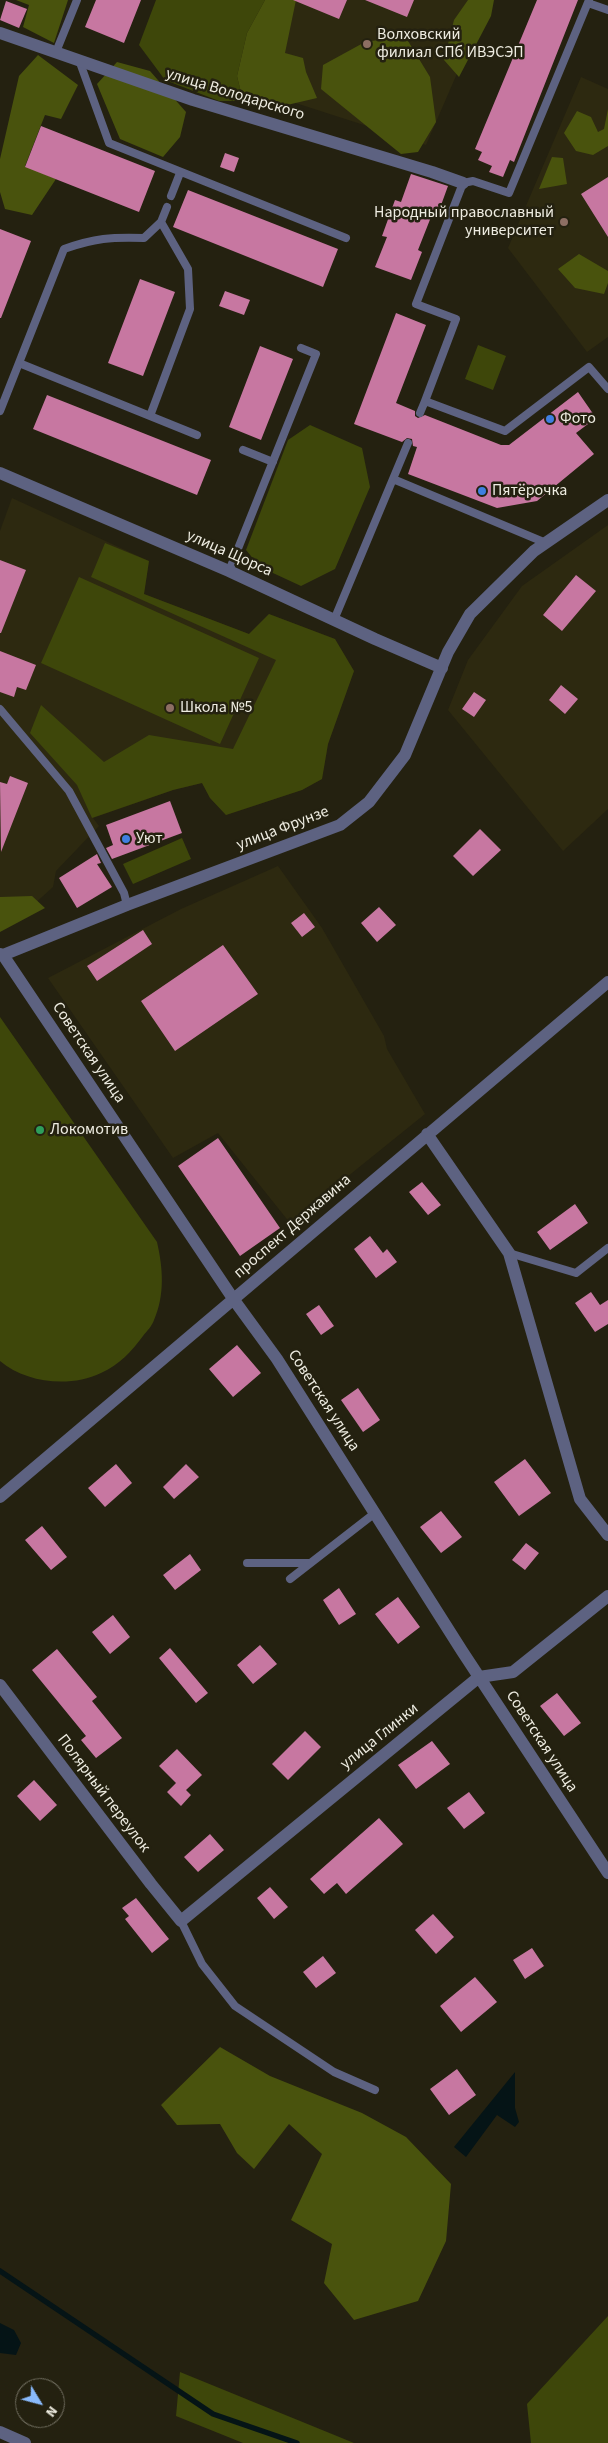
<!DOCTYPE html>
<html>
<head>
<meta charset="utf-8">
<style>
  body { margin:0 }
  #map { position:relative; width:608px; height:2443px; overflow:hidden; background:#242110; font-family:"Source Sans 3",sans-serif }
  canvas { display:block }
  .north { position:absolute; left:15px; top:2378px; width:50px; height:50px; box-sizing:border-box; background:#242110; border:1px solid #757264; border-radius:50%; rotate:127deg; font-size:14px; font-weight:700; line-height:20px; text-align:center; color:#eeece1 }
  .north::after { content:''; display:block; margin:auto; width:18px; height:22px; background:#89bafc; clip-path:polygon(50% 0,100% 100%,50% 72%,0 100%) }
</style>
</head>
<body>
<div id="map">
<canvas width="608" height="2443"></canvas>
<div class="north">N</div>
</div>
<script>
const ctx = document.querySelector('canvas').getContext('2d');
ctx.lineJoin = 'round';
function paint(path, color) {
  ctx.fillStyle = color;
  ctx.fill(path, 'evenodd');
}
function strokePath(path, color, width, dash) {
  ctx.strokeStyle = color;
  ctx.lineWidth = width;
  ctx.lineCap = dash ? 'butt' : 'round';
  ctx.setLineDash(dash || []);
  ctx.stroke(path);
}
function drawText(font, color, halo, rows, align = 'center') {
  ctx.font = font + ' "Source Sans 3",sans-serif';
  ctx.lineWidth = 5;
  ctx.setLineDash([]);
  ctx.textBaseline = 'middle';
  ctx.strokeStyle = halo;
  ctx.fillStyle = color;
  for (const [text, x, y, turn = 0] of rows) {
    ctx.save();
    ctx.translate(x, y);
    ctx.rotate((+turn || 0) * Math.PI / 180);
    ctx.textAlign = isNaN(turn) ? turn : align;
    if (halo) ctx.strokeText(text, 0, 0);
    ctx.fillText(text, 0, 0);
    ctx.restore();
  }
}
const built = new Path2D(`
  M279,0H489L426,145L249,88Z
  M581,77L608,89V337L587,352L508,248Z
  M12,498L149,561L144,594L249,634L269,614L335,639L354,671L328,744L322,779L302,790L226,815L210,798L202,783L173,790L93,818L99,826L56,871L53,887L10,926L0,922V531Z
  M608,525V809L563,851L448,710L468,660L522,586Z
  M278,866L322,928L384,1036L387,1049L425,1114L290,1223L218,1133L173,1158L48,978L181,909Z`);
const green = new Path2D(`
  M156,0H265L247,33L237,76L243,101H219L165,80L139,45Z
  M478,345L506,356L493,390L465,379Z
  M310,425L362,448L370,487L335,569L301,586L260,567L246,550L288,440Z
  M105,543L149,561L144,594L249,634L269,614L335,639L354,671L328,744L322,779L302,790L226,815L210,798L202,783L173,790L92,818L77,785L30,733L41,705L104,762L149,735L233,749L276,660L91,577Z
  M79,577L259,658L220,744L41,663Z
  M182,838L191,859L133,884L123,864Z
  M0,1017L157,1242C163,1268 165,1295 154,1320C152,1326 147,1331 143,1336C132,1351 119,1365 101,1373C70,1388 26,1383 0,1361Z
  M608,2316V2443H531L527,2404Z
  M180,2372L354,2443H243L176,2416Z`);
const forest = new Path2D(`
  M16,0H68L54,43L23,27L29,5Z
  M265,0H296L285,53L303,58L306,72L317,98L287,105L243,101L237,76L247,33Z
  M468,0H494L491,16L459,77L444,60L454,20Z
  M405,36L430,77L436,122L418,152L401,154L321,89L323,65L365,42Z
  M38,55L78,85L61,119L45,115L25,166L56,179L32,215L5,209L0,192V159L19,76Z
  M117,62L150,71L186,112L180,137L163,157L120,139L97,84Z
  M608,109V146L593,155L576,151L564,133L577,111L591,117L598,132L604,129Z
  M552,157L563,158L567,184L539,189Z
  M579,254L608,271V283L604,294L575,288L558,269Z
  M32,896L45,908L0,932V897Z
  M220,2047L270,2076L362,2113L406,2137L451,2184L446,2241L418,2301L354,2320L324,2283L332,2244L291,2220L322,2154L289,2124L254,2169L237,2153L220,2124L177,2125L161,2105Z`);
const water = new Path2D(`
  M515,2072V2108L519,2122L515,2127L497,2115L466,2157L454,2147Z
  M0,2323L14,2330L21,2343L16,2355L0,2353Z`);
const stream = new Path2D(`
  M0,2271L213,2414L297,2443`);
const building = new Path2D(`
  M96,0H141L124,43L85,27Z
  M293,0H347L339,19Z
  M365,0H414L407,17Z
  M537,0H578L514,162L510,160L503,177L489,172L492,166L478,160L482,152L475,149Z
  M6,1L27,9L19,28L0,20Z
  M41,126L155,171L139,212L25,167Z
  M225,153L239,158L234,172L220,167Z
  M411,174L448,186L436,219L431,217L418,250L422,252L411,280L375,267L387,237L382,236L395,200L401,202Z
  M608,177V237L581,194Z
  M188,190L338,249L323,287L173,227Z
  M0,229L31,241L1,318H0Z
  M140,279L175,292L143,376L108,363Z
  M225,291L250,300L244,315L219,306Z
  M396,313L426,325L396,403L415,411V416L418,418L425,415L501,445H509L578,392L596,418L576,433L594,454L537,501L497,508L408,474L417,447L413,446L412,439L407,438L402,442L354,424Z
  M260,346L293,359L261,440L229,427Z
  M47,395L211,460L197,495L33,429Z
  M0,560L26,570L1,633H0Z
  M576,575L596,591L562,631L543,615Z
  M0,651L36,665L26,690L17,687L14,697L0,692Z
  M561,685L578,699L565,714L549,700Z
  M474,692L486,700L474,717L462,709Z
  M10,776L28,783L1,852L0,782L7,784Z
  M170,801L182,833L112,859L106,848L113,845L106,825Z
  M480,829L501,850L473,876L453,856Z
  M97,854L101,863L97,864L112,887L77,908L59,878Z
  M379,907L396,925L377,942L361,923Z
  M304,913L315,927L302,937L291,923Z
  M143,930L152,944L97,981L87,966Z
  M223,945L258,994L175,1051L141,1001Z
  M218,1138L280,1228L240,1256L178,1166Z
  M422,1182L441,1205L428,1215L409,1192Z
  M575,1204L588,1223L550,1250L537,1232Z
  M370,1236L383,1253L387,1249L397,1262L376,1278L354,1249Z
  M591,1292L600,1305L608,1300V1324L595,1332L575,1303Z
  M319,1305L334,1326L321,1335L306,1314Z
  M237,1345L261,1373L233,1397L209,1369Z
  M358,1388L380,1420L363,1432L341,1400Z
  M525,1459L551,1493L519,1516L494,1482Z
  M116,1464L132,1483L105,1507L88,1488Z
  M186,1464L199,1477L174,1499L163,1487Z
  M441,1511L462,1537L441,1553L420,1527Z
  M42,1526L67,1557L51,1570L25,1540Z
  M526,1543L539,1553L525,1570L512,1560Z
  M190,1554L201,1570L175,1590L163,1575Z
  M339,1588L356,1614L339,1625L323,1600Z
  M398,1597L420,1627L398,1644L375,1614Z
  M113,1615L130,1637L110,1654L92,1632Z
  M260,1645L277,1664L253,1684L237,1665Z
  M170,1648L208,1693L196,1703L159,1658Z
  M57,1649L97,1697L92,1701L122,1738L96,1758L81,1740L86,1736L32,1670Z
  M557,1693L581,1723L564,1736L540,1706Z
  M305,1731L321,1747L288,1780L272,1764Z
  M432,1741L450,1764L416,1789L398,1765Z
  M177,1749L202,1775L186,1790L191,1795L181,1806L167,1792L176,1783L159,1766Z
  M34,1780L57,1805L40,1821L17,1796Z
  M469,1792L485,1813L464,1829L447,1808Z
  M379,1818L403,1844L346,1894L337,1883L324,1894L310,1879Z
  M210,1834L224,1850L198,1872L184,1857Z
  M270,1887L288,1907L274,1919L257,1898Z
  M136,1898L169,1939L152,1953L125,1919L129,1916L122,1908Z
  M433,1914L454,1937L436,1954L415,1930Z
  M532,1948L544,1966L525,1979L513,1960Z
  M323,1956L336,1973L316,1988L303,1972Z
  M475,1977L497,2002L461,2032L440,2006Z
  M457,2069L476,2095L449,2115L430,2089Z`);
const service = new Path2D(`
  M589,0L509,193L473,181L463,183L416,304L456,319L425,401L505,431L589,367L608,389
  M588,3L608,10
  M56,52L77,0
  M79,60L109,143L346,238
  M171,196L180,173
  M19,363L197,435
  M0,411L64,249C95,238 111,237 144,238L161,222
  M420,413L425,401
  M150,416L190,309L188,269L161,222L167,207
  M243,450L273,462
  M393,479L546,543
  M229,571L316,354L301,348
  M334,620L408,443
  M0,709L69,791L124,893L127,905
  M509,1253L576,1273L608,1248
  M247,1563H310
  M290,1579L375,1513
  M181,1921L202,1964L235,2006L334,2072L375,2090`);
const minor = new Path2D(`
  M0,33L193,100L432,172L463,183
  M0,473L229,571L375,639L442,668
  M0,954L3,955L234,1300L277,1359L462,1651L608,1873
  M3,955L127,905L340,825L369,802L405,755L448,652L470,614L534,551L608,500
  M427,1134L509,1253L580,1499L608,1535
  M0,1497L608,982
  M0,1685L151,1884L181,1921L479,1677L513,1672L608,1596
  M0,2432L25,2443`);
const markers = [
  [367,44,5,"#8d6e63"],
  [564,222,5,"#8d6e63"],
  [550,419,5,"#3f7fe0"],
  [482,491,5,"#3f7fe0"],
  [170,708,5,"#8d6e63"],
  [126,839,5,"#3f7fe0"],
  [40,1130,5,"#2e9e5b"]
];
const poiNames = [
  ["Волховский",377,35],
  ["филиал СПб ИВЭСЭП",377,53],
  ["Народный православный",554,213,"right"],
  ["университет",554,231,"right"],
  ["Фото",560,419],
  ["Пятёрочка",492,491],
  ["Школа №5",180,708],
  ["Уют",136,839],
  ["Локомотив",50,1130]
];
const streetNames = [
  ["улица Володарского",235,95,17],
  ["улица Щорса",229,554,24],
  ["улица Фрунзе",283,829,-21],
  ["Советская улица",88,1053,56],
  ["проспект Державина",293,1227,-41],
  ["Советская улица",323,1401,57],
  ["улица Глинки",380,1737,-39],
  ["Советская улица",541,1742,57],
  ["Полярный переулок",103,1794,53]
];
paint(built, '#2d2910');
paint(green, '#3e470a');
paint(forest, '#49530d');
paint(water, '#051416');
strokePath(stream, '#051416', 5.5);
paint(building, '#c777a1');
strokePath(service, '#5d6281', 8);
strokePath(minor, '#5d6281', 12);
for (const [x, y, r, color] of markers) {
  const dot = new Path2D();
  dot.arc(x, y, r, 0, 2 * Math.PI);
  ctx.fillStyle = color;
  ctx.fill(dot);
  strokePath(dot, '#242110', 2);
}
drawText('16px', '#eeece1', '#242110', poiNames, 'left');
drawText('16px', '#eeece1', '#242110', streetNames);
</script>
</body>
</html>
